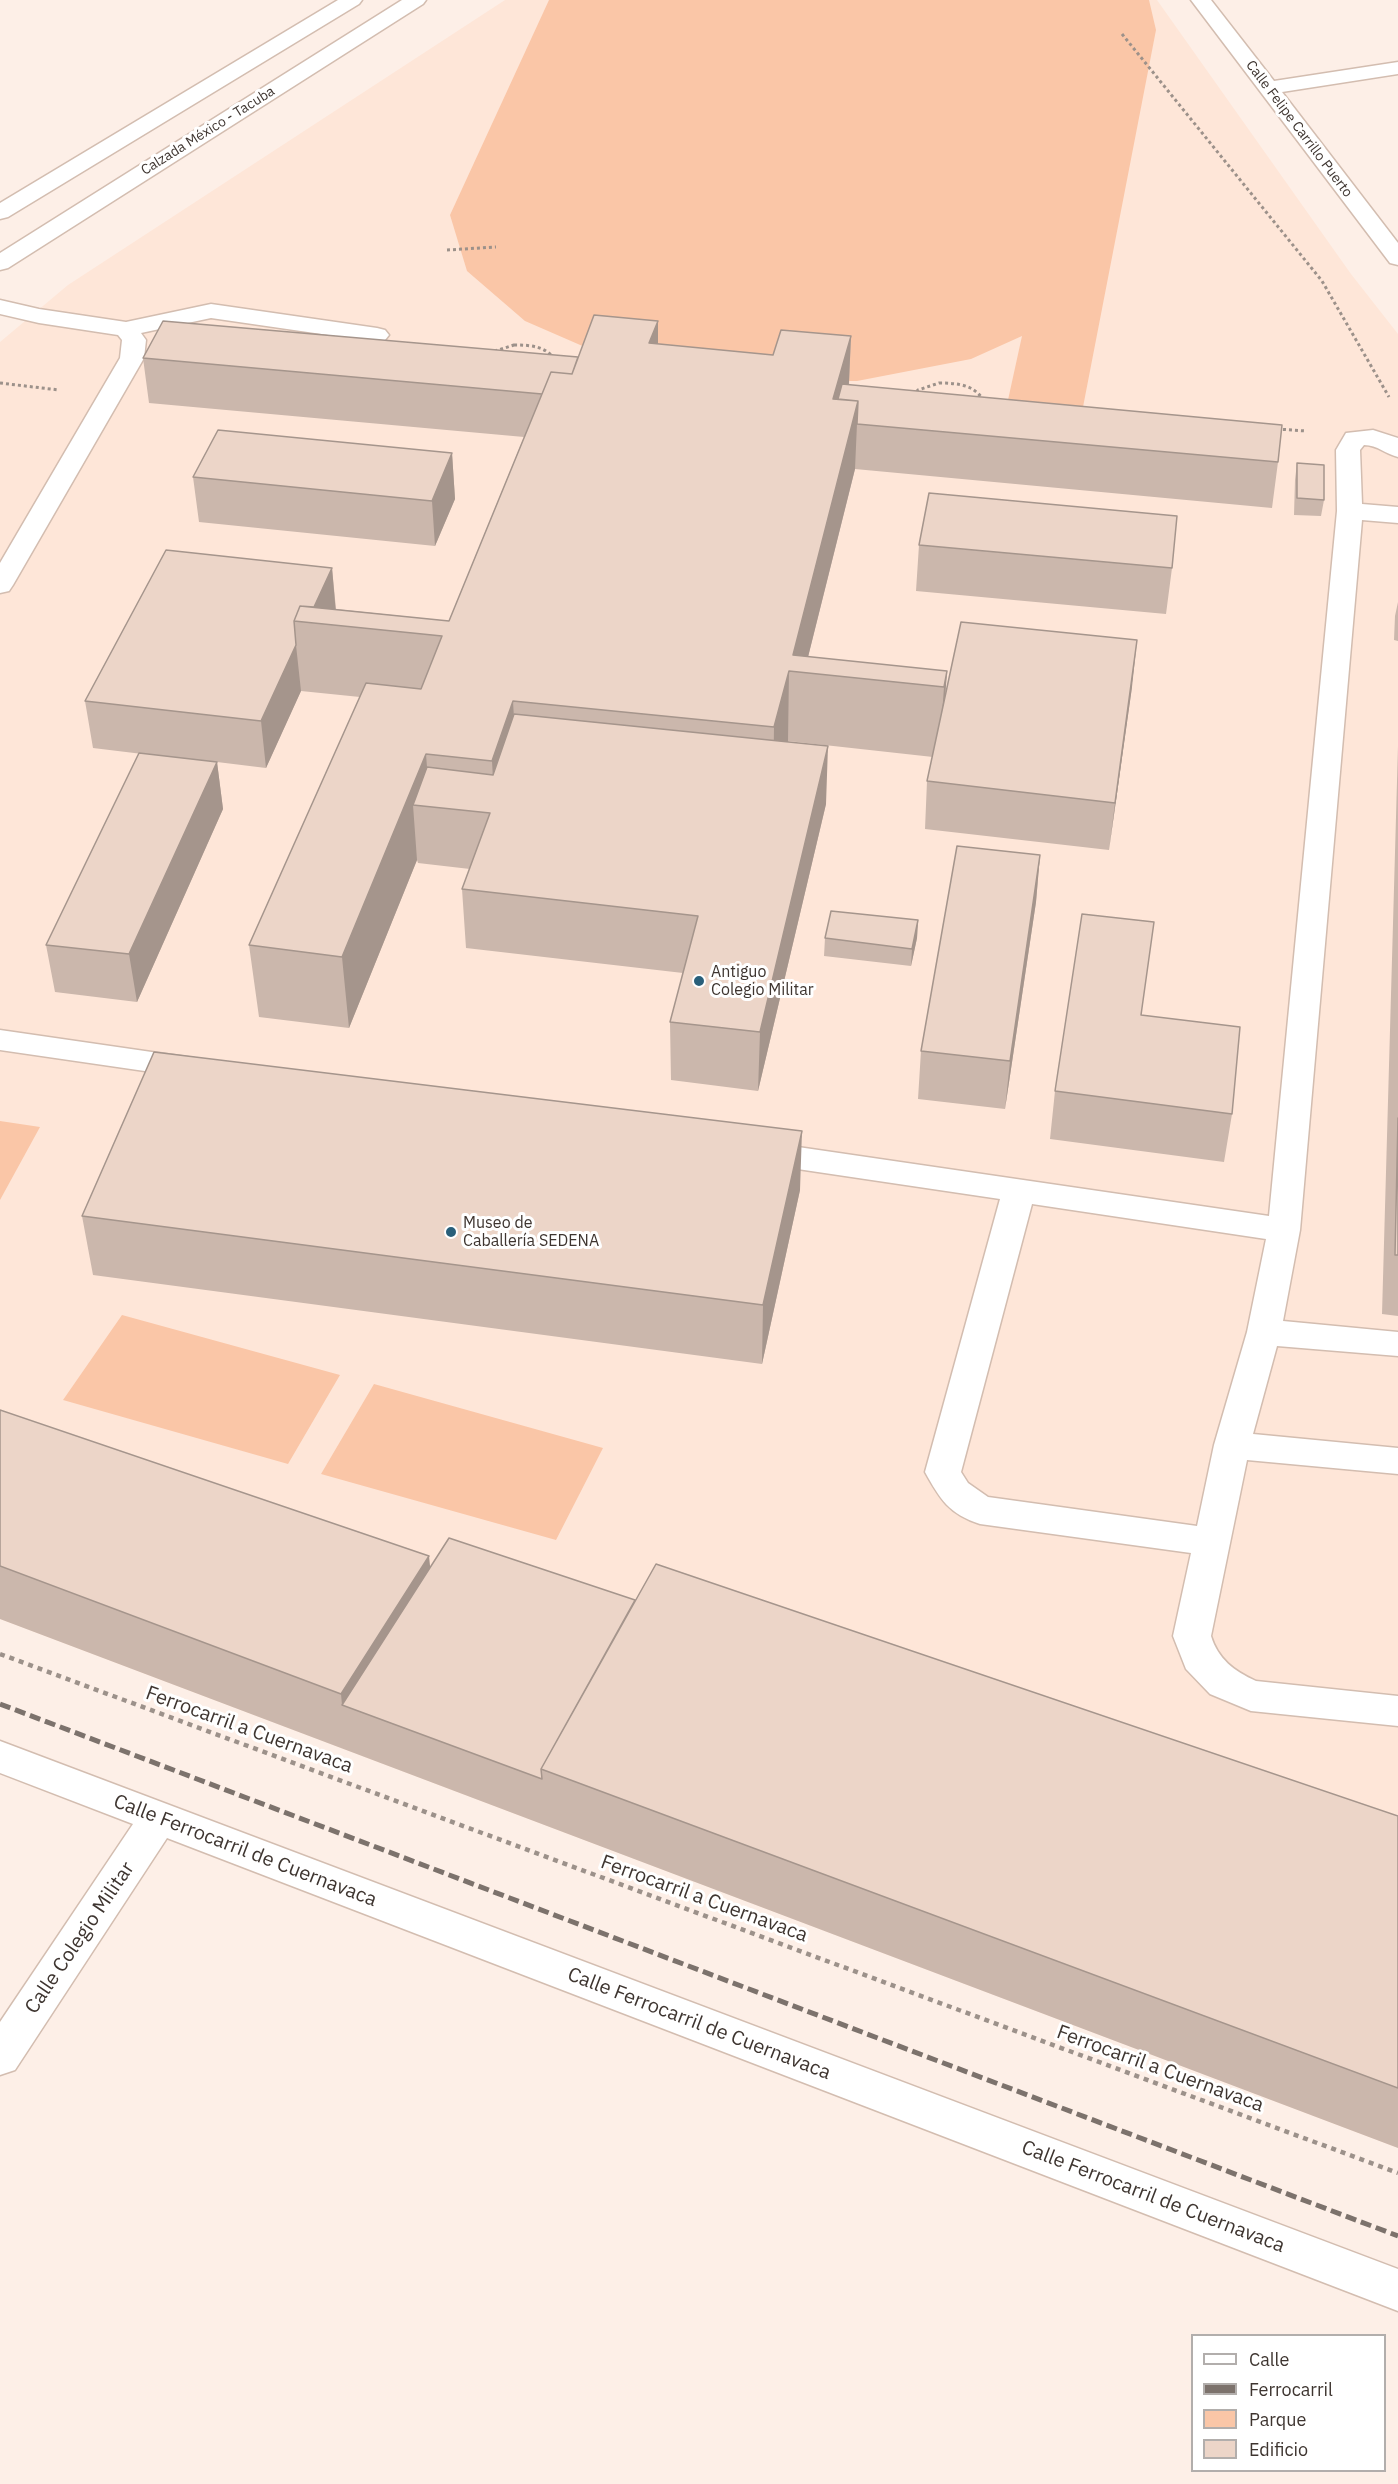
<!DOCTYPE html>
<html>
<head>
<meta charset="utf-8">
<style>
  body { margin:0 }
  #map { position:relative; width:1398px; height:2484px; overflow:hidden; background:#fdefe7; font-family:"IBM Plex Sans",sans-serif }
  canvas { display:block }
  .legend { position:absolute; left:1191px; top:2334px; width:195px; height:138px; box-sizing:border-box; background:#fff; border:2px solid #b2aeac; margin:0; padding:8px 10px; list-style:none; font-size:18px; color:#3e3530 }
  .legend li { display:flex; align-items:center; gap:12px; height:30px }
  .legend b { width:30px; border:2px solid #b2aeac }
</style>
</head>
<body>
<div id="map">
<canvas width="1398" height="2484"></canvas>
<ul class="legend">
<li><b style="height:8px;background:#fff"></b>Calle</li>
<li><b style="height:8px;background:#7c726c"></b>Ferrocarril</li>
<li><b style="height:16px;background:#fac6a7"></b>Parque</li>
<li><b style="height:16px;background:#ecd5c8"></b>Edificio</li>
</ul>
</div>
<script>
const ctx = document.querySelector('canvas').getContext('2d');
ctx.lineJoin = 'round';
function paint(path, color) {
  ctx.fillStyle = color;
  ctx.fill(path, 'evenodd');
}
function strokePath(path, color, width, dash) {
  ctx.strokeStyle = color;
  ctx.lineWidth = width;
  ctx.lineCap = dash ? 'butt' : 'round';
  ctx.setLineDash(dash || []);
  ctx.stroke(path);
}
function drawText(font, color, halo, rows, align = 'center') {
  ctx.font = font + ' "IBM Plex Sans",sans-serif';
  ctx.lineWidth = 6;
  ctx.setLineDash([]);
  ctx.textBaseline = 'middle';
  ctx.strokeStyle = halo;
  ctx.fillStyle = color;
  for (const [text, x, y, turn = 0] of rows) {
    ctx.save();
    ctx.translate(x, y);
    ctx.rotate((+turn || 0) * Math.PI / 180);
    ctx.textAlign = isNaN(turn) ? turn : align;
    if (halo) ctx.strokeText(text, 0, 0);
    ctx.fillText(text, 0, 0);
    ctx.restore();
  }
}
const built = new Path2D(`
  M505,0H1157L1351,274L1398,334V2148L0,1619V342L68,285Z`);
const green = new Path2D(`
  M549,0H1149L1156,30L1083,407L1008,400L1022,336L971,359L857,381H736L617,361L525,321L467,271L450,215Z
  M0,1121L40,1127L0,1200Z
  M122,1315L340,1375L288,1464L63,1400Z
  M374,1384L603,1448L556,1540L321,1474Z`);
const pathFar1 = new Path2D(`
  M1122,34L1322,281L1389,397
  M447,250L496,247
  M514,345C531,345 546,346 556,361C546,390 501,389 483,368L484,358L495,351Z
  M0,383L59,390
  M939,383C959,383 978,385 986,406C982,410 977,416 972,419C951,428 918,422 911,399L918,390Z
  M1277,429L1306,431`);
const path = new Path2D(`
  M0,1654L1398,2173`);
const minor = new Path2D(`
  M1191,0H1211L1274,81L1398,62V74L1282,92L1398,243V265L1390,263Z
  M0,300L39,309L126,322L211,304L377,328L385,330L389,335L385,340L377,342L211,318L141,333L146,340L144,358L13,585L9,591L0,593V563L120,358L122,340L118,335L39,323L0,314Z
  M1373,430L1398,438V457C1385,454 1378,445 1364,445L1360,450L1362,504L1398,507V523L1362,520L1300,1230L1283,1321L1398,1332V1356L1277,1346L1253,1434L1398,1448V1474L1247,1460L1211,1636C1218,1659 1234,1671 1256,1681L1398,1696V1726L1251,1711L1210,1694L1186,1669L1173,1636L1191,1553L980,1524C949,1514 940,1499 925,1472L1000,1199L757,1163L746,1160L741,1152L746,1144L757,1141L1269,1216L1337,511L1336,450L1346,433ZM1032,1204L1266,1239L1247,1332L1214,1445L1197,1526L988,1497L968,1483L961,1472Z
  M0,1030L193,1058L204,1061L209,1068L204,1075L193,1078L0,1050Z
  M0,1741L1398,2269V2311L167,1838L15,2070L0,2075V2022L133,1824L0,1773Z`);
const major = new Path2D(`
  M338,0H362L359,4L8,217L0,219V203Z
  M402,0H426L423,4L8,268L0,270V253Z`);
const rail = new Path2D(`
  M0,1704L1398,2236`);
const wall = new Path2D(`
  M658,321V344L773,355L851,336L849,385L1278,462L1272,508L855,469L808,657L947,671L945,699L1132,687L1109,850L925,829L927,781L933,757L788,741L826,804L758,1091L671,1080L670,1022L683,973L466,948L462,889L470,869L418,863L417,860L349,1028L259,1017L249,945L360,697L301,691L266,768L217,762L223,809L137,1002L55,992L46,945L159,756L93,748L85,701L332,568L336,609L449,621L524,437L149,403L143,358L578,357Z
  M452,453L455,499L435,546L199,522L193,477Z
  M1297,463L1324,500L1321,516L1294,515L1295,480Z
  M919,545L1172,568L1166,614L916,591Z
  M1398,602V641L1394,640L1395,616Z
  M1398,746V1316L1382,1314Z
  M1040,855L1036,902L1005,1109L918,1099L921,1051Z
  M918,920L917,938L911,966L824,956L825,938Z
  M1141,1015L1232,1114L1224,1162L1050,1139L1055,1091Z
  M800,1190L762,1364L93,1275L82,1216Z
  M0,1410L430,1567L635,1600L1398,1816V2148L0,1619Z`);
const shadedWall = new Path2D(`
  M658,321V388L649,343Z
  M851,336L848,403L833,399Z
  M858,401L855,469L804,673L793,655Z
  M452,453L455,499L435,546L432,501Z
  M332,568L336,614L307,622Z
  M1137,640L1132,687L1109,850L1115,803Z
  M296,645L301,691L266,768L261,721Z
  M789,671L788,741L773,798L774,727Z
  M947,671L942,741L939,757L944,687Z
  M513,701L517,771L496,832L492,761Z
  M828,746L826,804L758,1091L760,1032Z
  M426,754L430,807L413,805L417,860L349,1028L342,957Z
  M217,762L223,809L137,1002L129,954Z
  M1040,855L1036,902L1005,1109L1010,1061Z
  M918,920L917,938L911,966L912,949Z
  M802,1131L800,1190L762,1364L763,1305Z
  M429,1556L435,1614L342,1705L341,1694Z`);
const building = new Path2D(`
  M594,315L658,321L649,343L773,355L781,330L851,336L833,399L858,401L793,655L947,671L944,687L789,671L774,727L513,701L492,761L426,754L342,957L249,945L366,683L421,689L442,636L294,621L300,606L449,621L551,372L572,374Z
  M163,321L578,357L572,374L551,372L542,394L143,358Z
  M842,384L1282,425L1278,462L857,424L858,401L838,399Z
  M218,430L452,453L432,501L193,477Z
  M1297,463L1324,465V500L1297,498Z
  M929,493L1177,516L1172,568L919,545Z
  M166,550L332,568L314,607L300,606L294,621L296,645L261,721L85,701Z
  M961,622L1137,640L1115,803L927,781Z
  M514,714L828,746L760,1032L670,1022L698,916L462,889L490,813L413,805L427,767L493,775Z
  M139,753L217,762L129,954L46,945Z
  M957,846L1040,855L1010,1061L921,1051Z
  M831,911L918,920L912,949L825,938Z
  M1082,914L1154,922L1141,1015L1240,1027L1232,1114L1055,1091Z
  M154,1052L802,1131L763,1305L82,1216Z
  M1398,1118V1255H1395Z
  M0,1410L429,1556L341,1694L0,1566Z
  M449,1538L635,1600L541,1769L542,1779L342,1705Z
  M656,1564L1398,1816V2088L541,1769Z`);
const markers = [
  [699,981,6,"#295f7a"],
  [451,1232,6,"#295f7a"]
];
const farStreetnames = [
  ["Calle Felipe Carrillo Puerto",1299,129,53],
  ["Calzada México - Tacuba",208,131,-32]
];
const poiNames = [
  ["Antiguo",711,972],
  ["Colegio Militar",711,990],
  ["Museo de",463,1223],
  ["Caballería SEDENA",463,1241]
];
const nearStreetnames = [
  ["Ferrocarril a Cuernavaca",249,1730,20],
  ["Calle Ferrocarril de Cuernavaca",245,1851,21],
  ["Ferrocarril a Cuernavaca",704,1899,20],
  ["Calle Colegio Militar",80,1938,-56],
  ["Calle Ferrocarril de Cuernavaca",699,2024,21],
  ["Ferrocarril a Cuernavaca",1160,2069,20],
  ["Calle Ferrocarril de Cuernavaca",1153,2197,21]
];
paint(built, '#fee6d8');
paint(green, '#fac6a7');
strokePath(minor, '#d3bdb0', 3);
strokePath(major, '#d3bdb0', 3);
strokePath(pathFar1, '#9c918a', 3, [3, 3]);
strokePath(path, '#9c918a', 4.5, [5, 5]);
paint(minor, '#fff');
paint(major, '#fff');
strokePath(rail, '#7c726c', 5, [11, 5]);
paint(wall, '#cbb7ac');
paint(shadedWall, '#a5958c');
paint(building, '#ecd5c8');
strokePath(building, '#a5958c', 1.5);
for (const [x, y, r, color] of markers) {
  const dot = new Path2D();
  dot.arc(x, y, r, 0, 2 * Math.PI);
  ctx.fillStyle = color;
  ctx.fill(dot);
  strokePath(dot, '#fff', 2);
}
drawText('14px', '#3e3530', '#fff', farStreetnames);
drawText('16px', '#3e3530', '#fff', poiNames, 'left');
drawText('20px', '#3e3530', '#fff', nearStreetnames);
</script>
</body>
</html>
